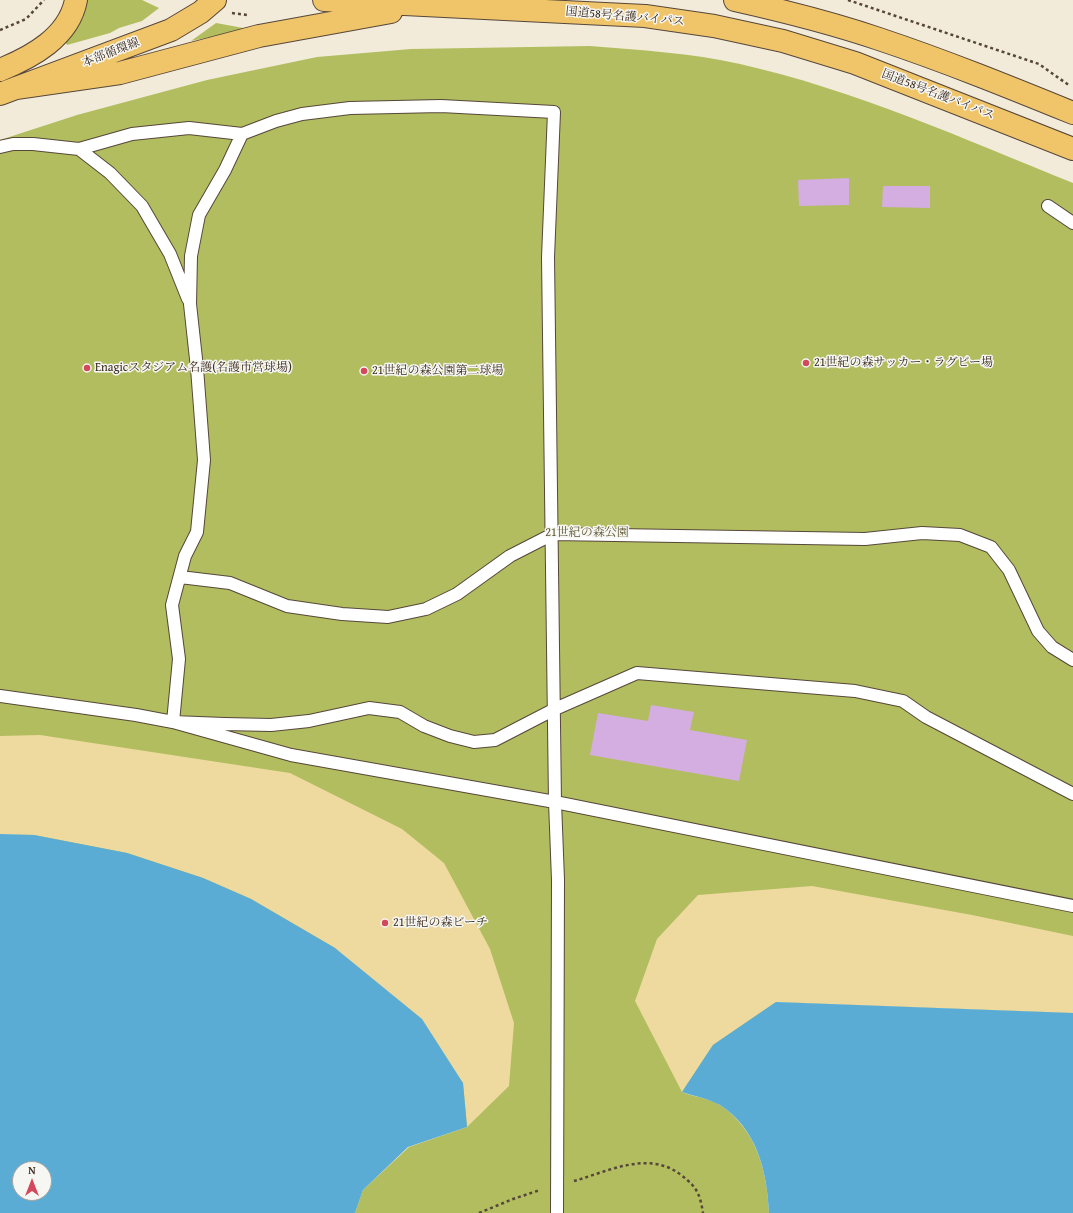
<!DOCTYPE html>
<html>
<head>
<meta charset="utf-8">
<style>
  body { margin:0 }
  #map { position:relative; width:1073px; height:1213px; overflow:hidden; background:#f2ebda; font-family:"Gentium Book Plus",serif }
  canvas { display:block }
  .north { position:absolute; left:12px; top:1161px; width:40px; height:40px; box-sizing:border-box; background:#f6f6f2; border:1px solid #aba49d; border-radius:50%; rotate:0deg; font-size:11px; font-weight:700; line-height:16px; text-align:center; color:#3b2a1e }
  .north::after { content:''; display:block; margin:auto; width:14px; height:18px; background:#d1495b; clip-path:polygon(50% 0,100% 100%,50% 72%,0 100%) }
</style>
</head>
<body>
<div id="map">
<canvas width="1073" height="1213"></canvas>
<div class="north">N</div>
</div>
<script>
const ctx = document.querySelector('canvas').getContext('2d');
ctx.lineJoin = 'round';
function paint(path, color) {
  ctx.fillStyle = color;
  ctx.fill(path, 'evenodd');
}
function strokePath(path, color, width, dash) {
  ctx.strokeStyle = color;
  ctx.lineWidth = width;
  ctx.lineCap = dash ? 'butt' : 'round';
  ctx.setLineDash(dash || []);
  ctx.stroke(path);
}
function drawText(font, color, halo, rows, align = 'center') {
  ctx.font = font + ' "Gentium Book Plus","Noto Serif JP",serif';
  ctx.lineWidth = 3;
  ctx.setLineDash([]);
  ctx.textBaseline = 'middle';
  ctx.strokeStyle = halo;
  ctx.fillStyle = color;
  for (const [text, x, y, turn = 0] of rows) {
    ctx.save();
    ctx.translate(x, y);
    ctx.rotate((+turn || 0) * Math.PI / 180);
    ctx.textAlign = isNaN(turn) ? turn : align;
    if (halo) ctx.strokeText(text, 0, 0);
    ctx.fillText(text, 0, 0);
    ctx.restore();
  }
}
const green = new Path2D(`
  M86,0H142L159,8L142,21L119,28L110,33L67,45L65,41L83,18Z
  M216,23L249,29L191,41Z
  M590,46C640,50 691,53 740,64C855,90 964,139 1073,183V1013L776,1002L682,1092C694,1097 709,1098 720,1105C757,1130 767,1171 769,1213H355L363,1190L409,1147L467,1127L34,835L0,834V140L77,115L207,80L317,57L411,49Z`);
const sand = new Path2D(`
  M40,735L290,773L402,829L444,863L490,949L514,1023L509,1086L467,1127L463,1083L335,948L251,899L203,878L127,853L34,835L0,834V736Z
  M812,886L972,915L1073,936V1013L776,1002L713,1045L682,1092L635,1001L657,939L698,895Z`);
const water = new Path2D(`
  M0,834L34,835L127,853L203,878L251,899L335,948L422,1019L463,1083L467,1127L408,1147L363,1190L355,1213H0ZM20,1169H44V1193H20Z
  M776,1002L1073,1013V1213H769C767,1171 757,1129 720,1105C709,1099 694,1096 682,1092L713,1045Z`);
const building = new Path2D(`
  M849,178V205L799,206L798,180Z
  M883,186H930V208L882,207Z
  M651,705L694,712L690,730L747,740L739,781L590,755L598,713L648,721Z`);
const path = new Path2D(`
  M848,0L1039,64L1070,86
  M232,13L247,15
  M0,30L26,19L44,0
  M574,1181C609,1171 649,1150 681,1175C697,1187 700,1194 703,1213
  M479,1213L513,1199L540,1190`);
const lane = new Path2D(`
  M0,147L13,144H33L79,149L110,173L142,206L170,254L188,299
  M79,149L132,134L189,128L242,134
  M1048,206L1073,223
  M180,577L230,583L287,606L342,614L388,617L426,609L457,594L510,556L553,534L865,539L922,533L960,535L991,547L1009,570L1038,631L1052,647L1073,660
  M0,696L136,715L173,722L224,724L271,725L309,721L369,708L400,712L424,726L450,736L474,742L495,740L555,709L637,673L855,691L903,701L926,717L1073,794
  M557,1213L558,880L555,802L548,257L554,112L441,106L350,108L302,114L276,121L242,134L225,170L199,215L191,256L190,304L197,368L204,460L197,532L185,556L172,605L179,659L173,722L291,755L555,802L1073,906`);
const highway = new Path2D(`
  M324,0L645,16L714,26L783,41L855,63L1073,149
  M735,0C784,11 832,23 879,39C945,61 1009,87 1073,113
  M0,70C32,57 69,37 76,0
  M16,88L120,73L259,36L391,12
  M0,94L171,30L201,12L215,0`);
const markers = [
  [806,363,4,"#d1495b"],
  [87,368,4,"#d1495b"],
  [364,371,4,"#d1495b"],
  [385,923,4,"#d1495b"]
];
const streetNames = [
  ["国道58号名護バイパス",625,17,5],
  ["本部循環線",111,53,-21],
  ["国道58号名護バイパス",938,95,21]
];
const poiNames = [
  ["21世紀の森サッカー・ラグビー場",814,363],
  ["Enagicスタジアム名護(名護市営球場)",95,368],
  ["21世紀の森公園第二球場",372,371],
  ["21世紀の森ビーチ",393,923]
];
const parkNames = [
  ["21世紀の森公園",587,533]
];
paint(green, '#b1bd5f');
paint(sand, '#eeda9e');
paint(water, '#5aacd5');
paint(building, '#d4aee0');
strokePath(lane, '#56473a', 14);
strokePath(highway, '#56473a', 24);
strokePath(path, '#56473a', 2.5, [3, 3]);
strokePath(lane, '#fff', 12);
strokePath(highway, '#f0c469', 22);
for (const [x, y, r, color] of markers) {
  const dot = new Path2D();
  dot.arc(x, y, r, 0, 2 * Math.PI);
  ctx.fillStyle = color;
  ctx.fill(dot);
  strokePath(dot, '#f6f6f2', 1.5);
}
drawText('12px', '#3b2a1e', '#f6f6f2', streetNames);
drawText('12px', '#3b2a1e', '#f6f6f2', poiNames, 'left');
drawText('12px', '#5e5632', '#f6f6f2', parkNames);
</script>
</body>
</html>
